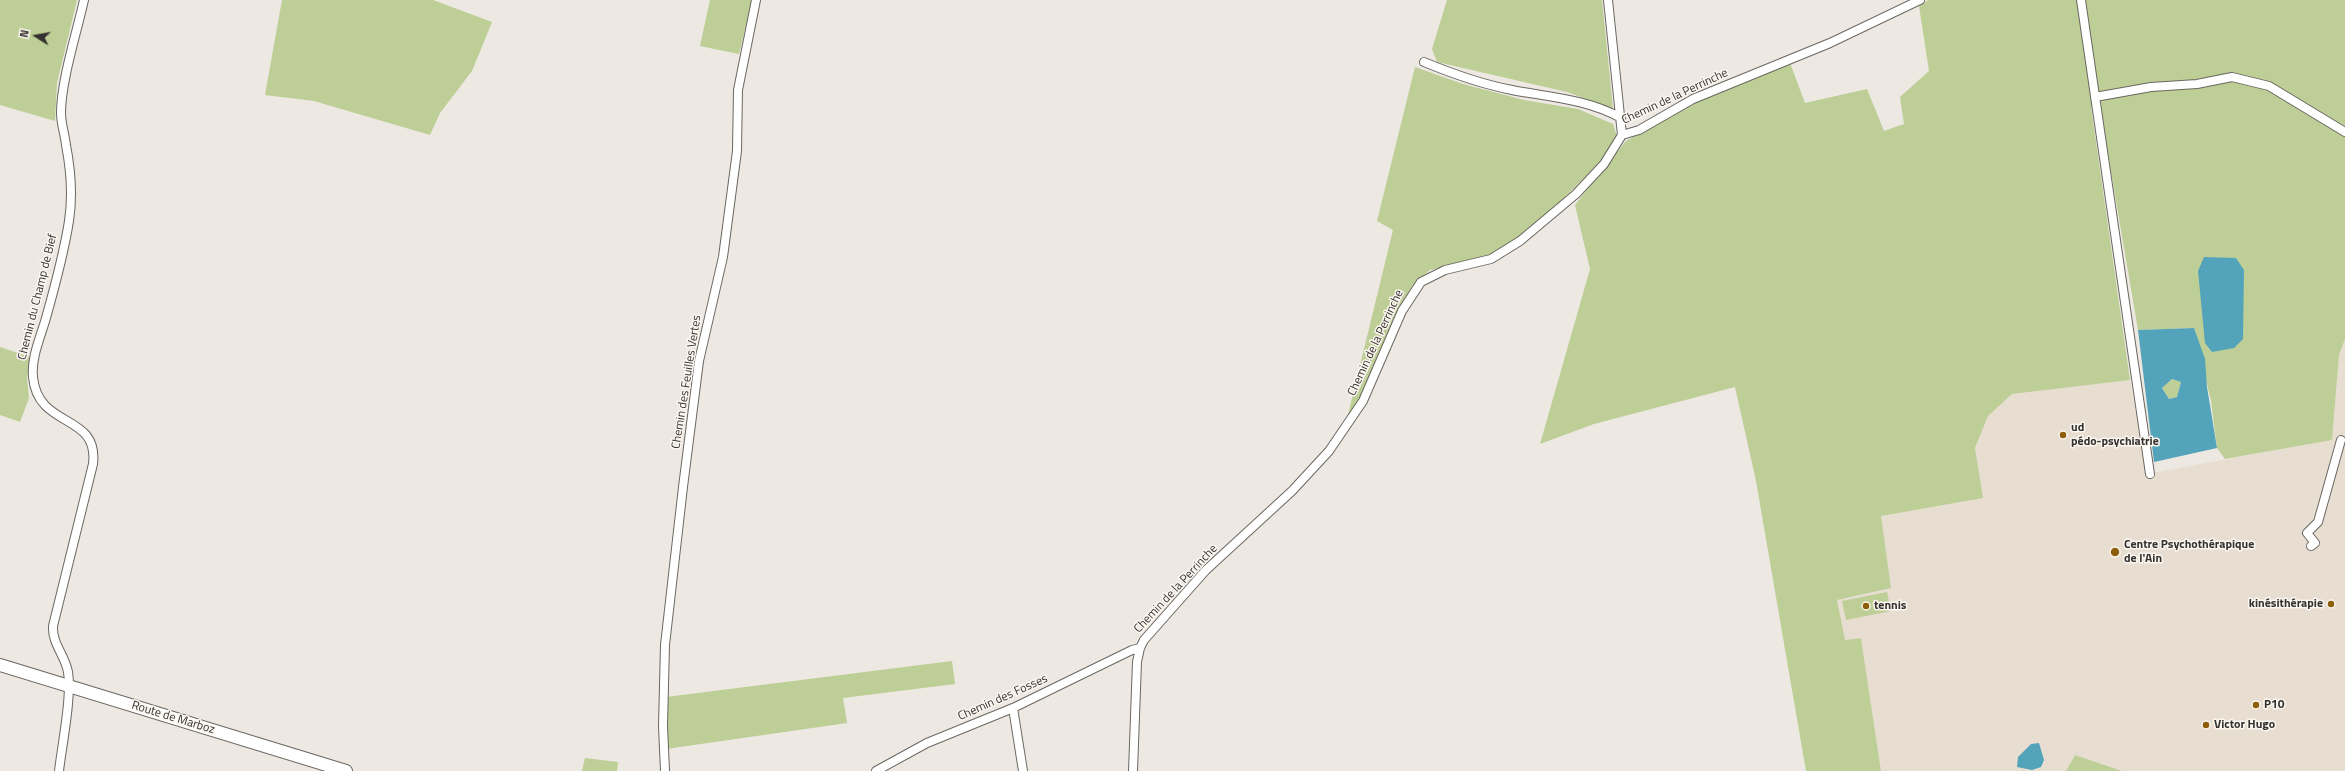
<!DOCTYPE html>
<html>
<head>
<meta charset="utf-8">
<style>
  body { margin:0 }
  #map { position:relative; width:2345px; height:771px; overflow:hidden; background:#ede8e2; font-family:"Titillium Web",sans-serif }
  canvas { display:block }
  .north { position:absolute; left:16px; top:16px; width:40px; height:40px; -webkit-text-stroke:3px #fbf6ef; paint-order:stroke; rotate:281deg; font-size:11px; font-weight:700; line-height:16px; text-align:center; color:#343230 }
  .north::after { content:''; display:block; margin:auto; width:14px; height:18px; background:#343230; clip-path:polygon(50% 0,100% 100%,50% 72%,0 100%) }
</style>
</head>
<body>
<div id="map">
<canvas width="2345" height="771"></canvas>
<div class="north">N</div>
</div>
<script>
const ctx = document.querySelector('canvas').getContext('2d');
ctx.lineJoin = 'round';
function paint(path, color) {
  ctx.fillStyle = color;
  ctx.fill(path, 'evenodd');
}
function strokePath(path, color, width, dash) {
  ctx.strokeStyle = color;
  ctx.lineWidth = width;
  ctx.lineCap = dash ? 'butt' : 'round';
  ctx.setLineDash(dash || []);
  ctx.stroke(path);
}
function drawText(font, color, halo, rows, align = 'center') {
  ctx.font = font + ' "Titillium Web",sans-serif';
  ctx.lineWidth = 3;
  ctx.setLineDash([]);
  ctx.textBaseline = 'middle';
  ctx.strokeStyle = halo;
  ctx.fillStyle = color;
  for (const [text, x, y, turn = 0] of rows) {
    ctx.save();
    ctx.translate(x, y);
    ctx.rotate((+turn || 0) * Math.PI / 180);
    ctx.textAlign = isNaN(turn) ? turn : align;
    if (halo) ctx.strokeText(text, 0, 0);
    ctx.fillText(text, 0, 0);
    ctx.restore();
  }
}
const built = new Path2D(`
  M2345,339V771H2122L2075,755L2066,771H1881L1861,638L1845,640L1837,600L1890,588L1880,516L1982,498L1975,448L1988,416L2012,394L2130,380L2146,474L2331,440L2339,355Z`);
const green = new Path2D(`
  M0,0H77L57,83L55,121L0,105Z
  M282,0H433L492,22L472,71L440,113L430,135L314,101L265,95Z
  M710,0H752L739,54L700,46Z
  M1447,0H1602L1613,109L1567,92L1437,62L1432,49Z
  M1928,0H2345V339L2339,355L2332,440L2225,459L2217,448L2211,401L2194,328L2138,330L2100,107H2091L2130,380L2012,394L1988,416L1975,448L1983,498L1881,516L1891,588L1837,600L1845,640L1861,638L1881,771H1806L1756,481L1735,387L1594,424L1540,444L1590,269L1575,205L1626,141L1687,106L1790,63L1805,103L1867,89L1884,131L1904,124L1900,97L1929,71L1919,6Z
  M1415,67L1463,84L1524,100L1578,109L1613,124L1617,137L1603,159L1559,203L1513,242L1490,256L1430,270L1412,286L1370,380L1346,423L1393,230L1377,221Z
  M0,347L30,357L27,378L29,398L20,422L0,415Z
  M2172,379L2181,382L2177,397L2169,399L2162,388Z
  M1887,592L1891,611L1846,620L1842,601Z
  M952,661L955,684L843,698L847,723L666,749V697Z
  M2075,755L2122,771H2066Z
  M585,758L618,762L617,771H582Z`);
const water = new Path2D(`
  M2204,257L2236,258L2244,270L2243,339L2234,348L2212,352L2205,343L2198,271Z
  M2194,328L2205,359L2207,387L2217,448L2154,462L2138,330ZM2172,379L2181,382L2177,397L2169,399L2162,388Z
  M2039,743L2044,760L2041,767L2032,770L2017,767L2018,757L2031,744Z`);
const street = new Path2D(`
  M1608,0L1622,135
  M2081,0L2150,474
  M1424,62C1453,74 1481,84 1512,90C1548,97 1587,99 1621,118
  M2095,97L2151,87L2197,84L2232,77L2269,86L2345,132
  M2311,546L2315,543L2307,533L2318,522L2341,440
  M1013,708L1023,771
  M59,771C62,745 72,696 68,672C65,655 52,644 53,626L93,464C99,412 38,430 33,377C31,357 41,336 46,318C55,286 64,253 69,221C73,195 71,171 66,145C65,135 61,124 61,113C61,81 77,32 84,0
  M665,771L663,726L665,645L683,487L699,361L723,257L737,151L738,90L756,0
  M876,771L927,743L1013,708L1132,650L1140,648
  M1133,771L1137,662L1140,648L1144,640L1206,570L1292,491L1329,451L1363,401L1402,311L1421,282L1445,270L1491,259L1520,241L1576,194L1604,164L1622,135L1639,130L1693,99L1830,43L1920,0`);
const secondary = new Path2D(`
  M0,665L346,771`);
const markers = [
  [2063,435,4,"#8e5d08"],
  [2115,552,5,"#8e5d08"],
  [2331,604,4,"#8e5d08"],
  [1866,606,4,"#8e5d08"],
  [2256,705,4,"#8e5d08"],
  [2206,725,4,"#8e5d08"]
];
const streetNames = [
  ["Chemin de la Perrinche",1675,97,-25],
  ["Chemin du Champ de Bief",38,297,-76],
  ["Chemin de la Perrinche",1376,343,-65],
  ["Chemin des Feuilles Vertes",687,382,-81],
  ["Chemin de la Perrinche",1176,589,-47],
  ["Chemin des Fosses",1003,698,-24],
  ["Route de Marboz",173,718,17]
];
const poiNames = [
  ["ud",2071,428],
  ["pédo-psychiatrie",2071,442],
  ["Centre Psychothérapique",2124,545],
  ["de l'Ain",2124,559],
  ["kinésithérapie",2323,604,"right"],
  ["tennis",1874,606],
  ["P10",2264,705],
  ["Victor Hugo",2214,725]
];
paint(built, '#e7ded1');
paint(green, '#bdce96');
paint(water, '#53a3ba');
strokePath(street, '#6b6761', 10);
strokePath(secondary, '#6b6761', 14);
strokePath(street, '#fff', 8);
strokePath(secondary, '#fff', 12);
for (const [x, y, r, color] of markers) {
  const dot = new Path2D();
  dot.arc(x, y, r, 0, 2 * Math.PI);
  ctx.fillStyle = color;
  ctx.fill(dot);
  strokePath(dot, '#fbf6ef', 1.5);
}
drawText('12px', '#343230', '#fbf6ef', streetNames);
drawText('bold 12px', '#343230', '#fbf6ef', poiNames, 'left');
</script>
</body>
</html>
